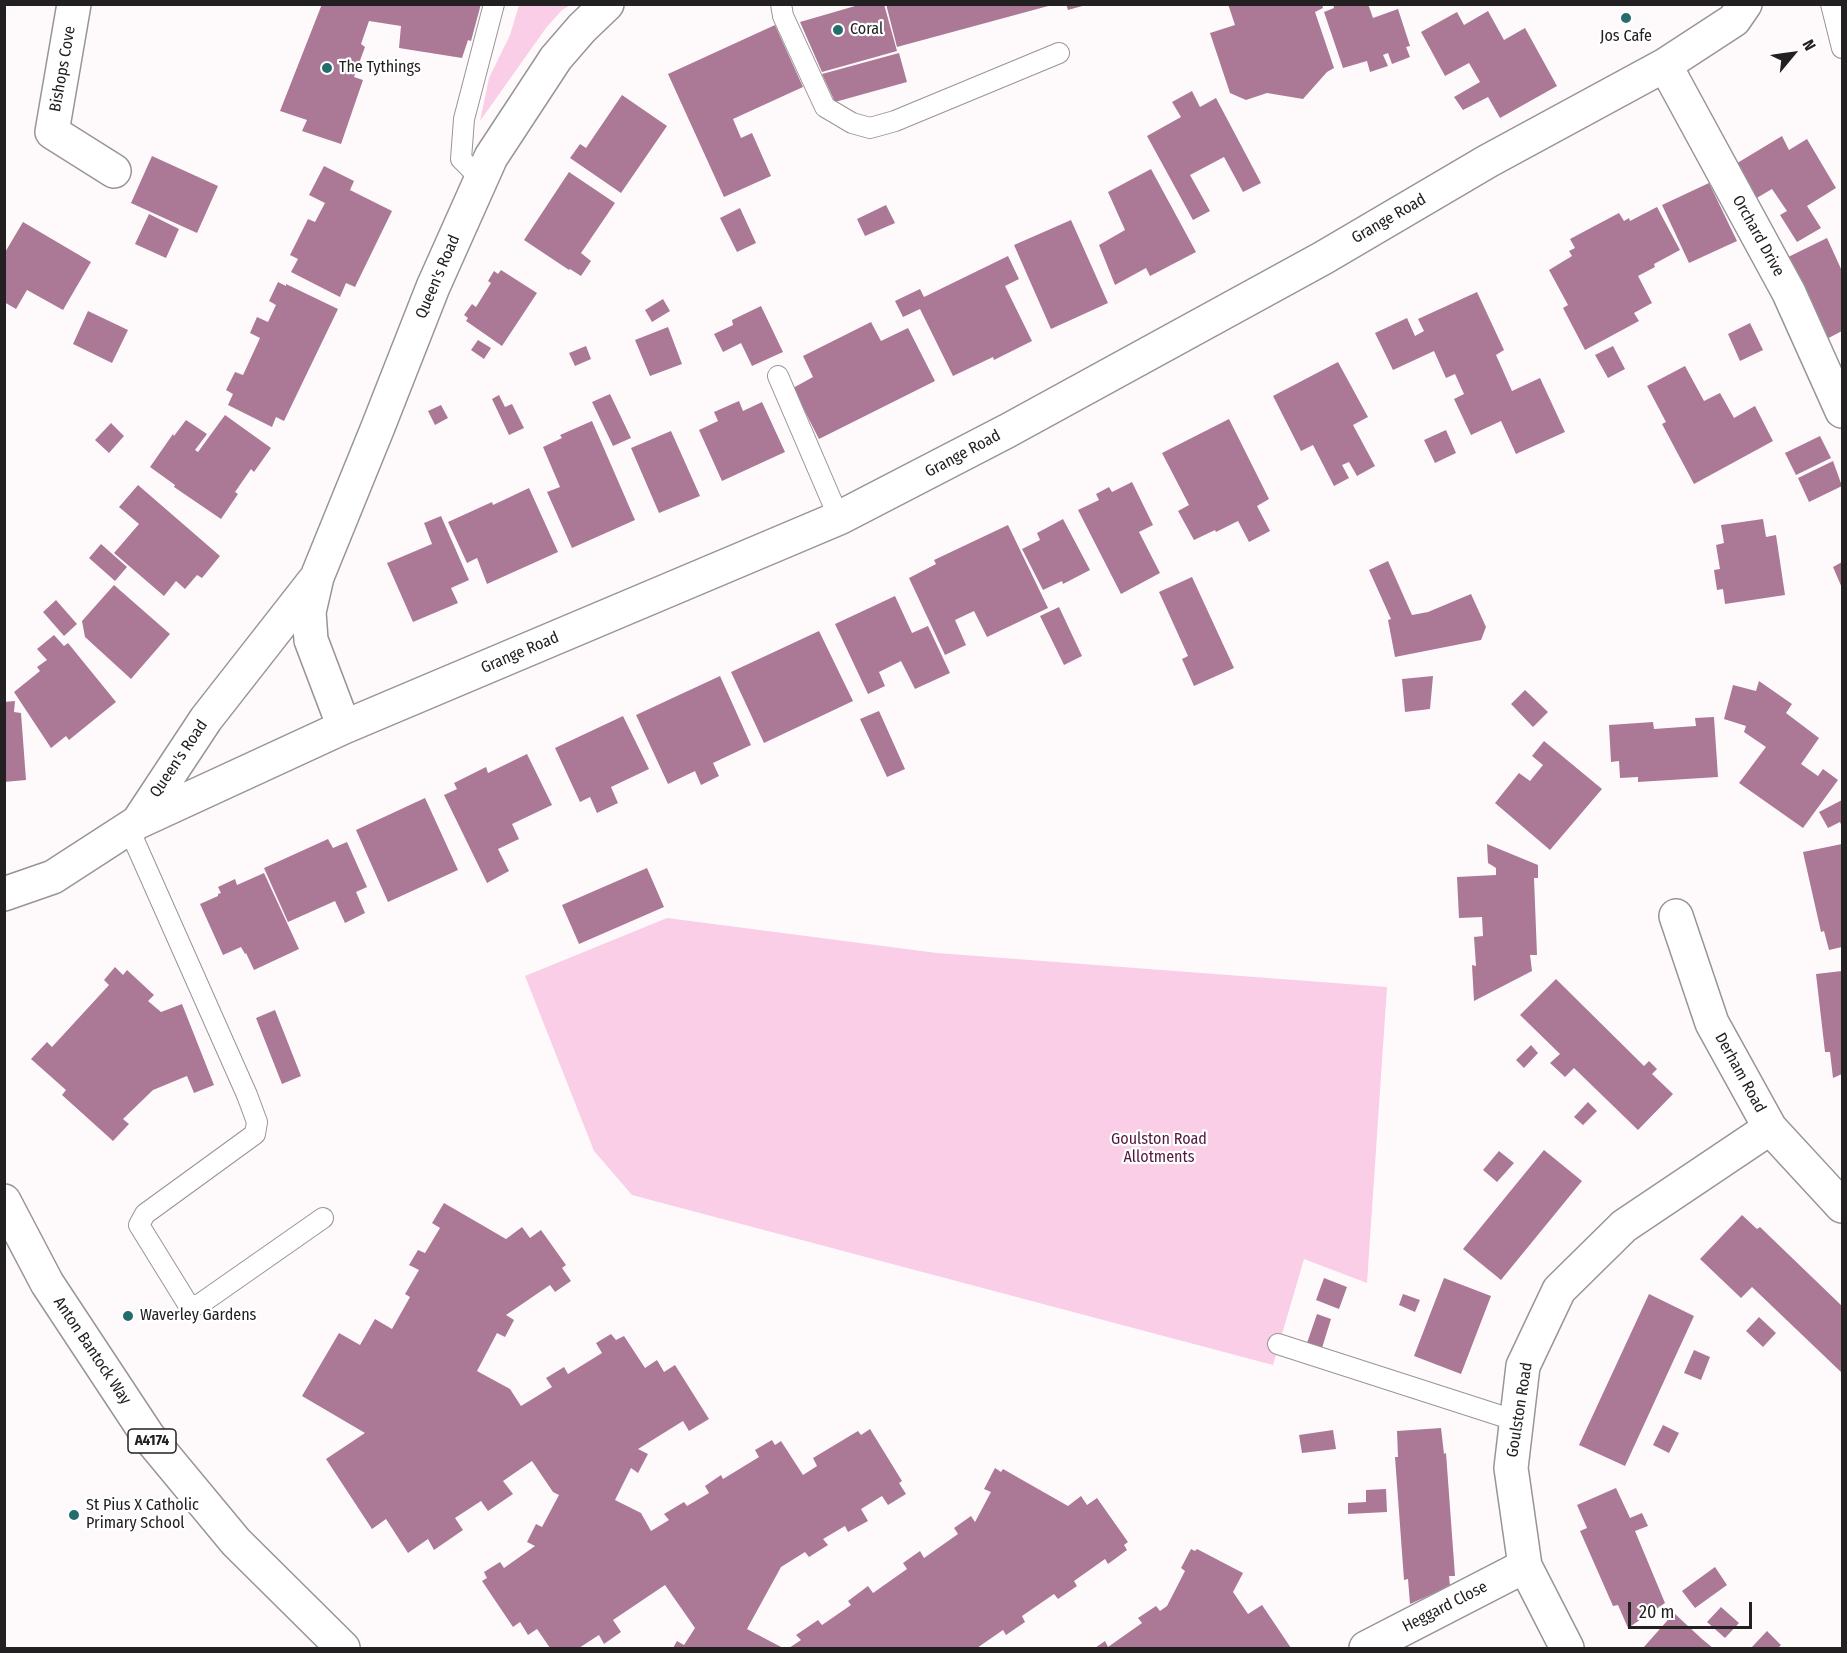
<!DOCTYPE html>
<html>
<head>
<meta charset="utf-8">
<style>
  body { margin:0 }
  #map { position:relative; width:1847px; height:1653px; overflow:hidden; background:#fefafc; font-family:"Fira Sans Condensed",sans-serif }
  canvas { display:block }
  .frame { position:absolute; inset:0; border:6px solid #222021; pointer-events:none }
  .north { position:absolute; left:1763px; top:24px; width:60px; height:60px; -webkit-text-stroke:4px #fff; paint-order:stroke; rotate:61deg; font-size:16px; font-weight:700; line-height:24px; text-align:center; color:#222021 }
  .north::after { content:''; display:block; margin:auto; width:21px; height:27px; background:#222021; clip-path:polygon(50% 0,100% 100%,50% 72%,0 100%) }
  .scale { position:absolute; left:1628px; top:1602px; width:124px; height:27px; box-sizing:border-box; border:3px solid #222021; border-top:0; padding-left:8px; font-size:18px; line-height:21px; white-space:nowrap; color:#222021; -webkit-text-stroke:4px #fff; paint-order:stroke }
</style>
</head>
<body>
<div id="map">
<canvas width="1847" height="1653"></canvas>
<div class="frame"></div>
<div class="north">N</div>
<div class="scale">20 m</div>
</div>
<script>
const ctx = document.querySelector('canvas').getContext('2d');
ctx.lineJoin = 'round';
function paint(path, color) {
  ctx.fillStyle = color;
  ctx.fill(path, 'evenodd');
}
function strokePath(path, color, width, dash) {
  ctx.strokeStyle = color;
  ctx.lineWidth = width;
  ctx.lineCap = dash ? 'butt' : 'round';
  ctx.setLineDash(dash || []);
  ctx.stroke(path);
}
function drawText(font, color, halo, rows, align = 'center') {
  ctx.font = font + ' "Fira Sans Condensed",sans-serif';
  ctx.lineWidth = 4.5;
  ctx.setLineDash([]);
  ctx.textBaseline = 'middle';
  ctx.strokeStyle = halo;
  ctx.fillStyle = color;
  for (const [text, x, y, turn = 0] of rows) {
    ctx.save();
    ctx.translate(x, y);
    ctx.rotate((+turn || 0) * Math.PI / 180);
    ctx.textAlign = isNaN(turn) ? turn : align;
    if (halo) ctx.strokeText(text, 0, 0);
    ctx.fillText(text, 0, 0);
    ctx.restore();
  }
}
const green = new Path2D(`
  M519,5H570L561,11L546,28L480,121L489,78L510,35Z
  M667,918L937,953L1387,987L1367,1283L1304,1259L1273,1365L632,1195L594,1151L525,976Z`);
const building = new Path2D(`
  M322,4H481L471,41L468,40L462,58L399,48L401,26L369,21L361,44L365,47L354,77L363,80L341,144L302,131L307,120L280,111Z
  M862,4H884L897,51L822,72L800,22Z
  M886,4H1052V5L897,47Z
  M1066,4H1086V5L1068,10Z
  M1228,4H1322L1323,8L1315,12L1334,68L1327,72L1303,99L1267,93L1246,100L1230,93L1210,33L1235,25Z
  M1333,4H1368L1373,18L1398,9L1410,46L1406,47L1410,57L1392,64L1388,53L1383,55L1388,66L1370,72L1367,61L1343,68L1324,12L1334,8Z
  M1488,11L1504,40L1525,28L1557,86L1500,118L1488,97L1463,110L1454,97L1480,82L1469,63L1445,76L1421,32L1457,12L1464,25Z
  M775,25L803,87L733,119L741,138L752,133L771,176L724,197L668,74Z
  M899,53L907,82L835,102L822,74Z
  M1192,91L1200,107L1216,98L1261,183L1243,192L1224,157L1190,175L1210,211L1193,220L1147,136L1181,117L1172,102Z
  M622,95L667,126L621,193L570,158L580,144L586,148Z
  M1782,136L1789,150L1807,139L1836,188L1807,206L1821,228L1797,242L1780,215L1787,211L1772,189L1755,199L1734,165Z
  M152,156L218,186L197,233L131,203Z
  M324,166L354,181L350,190L392,211L355,287L346,283L340,297L291,272L298,259L290,255L308,219L315,222L325,203L309,195Z
  M1151,169L1196,252L1150,276L1146,268L1115,285L1099,245L1125,230L1108,192Z
  M569,172L615,203L581,253L591,261L581,276L570,269L569,270L524,240Z
  M1709,183L1737,241L1689,263L1662,205Z
  M886,205L895,223L865,236L857,219Z
  M1657,207L1680,250L1654,264L1655,267L1638,276L1652,303L1634,313L1639,321L1585,350L1563,308L1568,305L1549,270L1572,256L1569,251L1575,248L1570,239L1619,213L1624,221L1629,218L1630,221Z
  M740,208L756,243L737,252L720,218Z
  M149,214L179,229L166,258L135,244Z
  M1071,220L1108,303L1051,329L1014,245Z
  M23,222L91,262L63,310L27,290L16,309L4,302V254Z
  M1827,238L1842,271V331L1819,343L1780,261Z
  M1008,256L1019,279L1005,286L1032,341L994,360L993,357L953,376L920,309L903,317L895,301L920,289L924,297Z
  M501,270L537,293L502,346L466,321L468,318L464,315L472,304L476,307L491,283L488,281L494,271L498,274Z
  M278,282L286,286V284L338,309L284,421L276,417L272,427L228,405L233,394L226,390L235,372L243,375L260,338L250,333L257,317L268,322L276,305L269,301Z
  M1477,292L1504,350L1496,355L1512,391L1540,378L1565,432L1516,454L1501,421L1471,435L1454,399L1464,394L1455,374L1446,378L1434,351L1393,370L1375,333L1407,318L1415,336L1424,331L1418,319Z
  M663,299L670,311L652,322L645,310Z
  M761,306L783,352L752,366L741,343L723,352L714,334L733,325L732,320Z
  M88,311L128,330L112,363L73,344Z
  M871,322L881,341L908,328L935,381L819,439L793,388L813,377L803,356Z
  M1750,323L1763,350L1740,361L1728,334Z
  M668,327L682,364L650,376L635,340Z
  M478,340L491,348L484,359L471,350Z
  M586,346L591,359L575,366L569,353Z
  M1613,346L1625,369L1608,378L1595,355Z
  M1338,362L1368,417L1353,425L1375,466L1357,476L1349,462L1342,465L1349,478L1334,486L1313,445L1301,451L1273,396Z
  M1685,366L1704,401L1720,393L1734,418L1755,406L1773,441L1694,484L1662,424L1666,422L1647,386Z
  M610,394L631,438L613,446L592,402Z
  M499,395L505,407L512,404L524,428L509,435L492,399Z
  M739,401L743,411L762,402L785,452L722,481L699,430L718,421L714,412Z
  M441,405L448,418L435,425L428,411Z
  M225,415L271,448L254,472L251,469L235,492L238,494L221,519L174,487L175,485L150,467L173,434L174,436L186,420L207,434L195,450L198,452Z
  M1229,419L1269,499L1257,506L1270,531L1249,542L1238,521L1216,532L1215,530L1194,540L1178,511L1189,505L1162,453Z
  M592,421L635,520L572,548L547,492L560,487L543,447L562,438L560,435Z
  M111,423L124,436L109,453L95,440Z
  M1446,430L1456,453L1435,463L1424,440Z
  M671,431L700,496L659,513L631,448Z
  M1820,436L1831,458L1796,475L1785,453Z
  M1833,461L1842,486L1809,502L1798,478Z
  M1132,482L1153,525L1139,532L1160,573L1121,594L1078,510L1099,500L1096,494L1109,487L1112,492Z
  M138,485L220,556L202,578L197,575L185,589L176,581L164,596L114,553L139,524L119,507Z
  M529,488L558,552L487,584L477,558L467,563L448,522L492,502L493,505Z
  M441,516L469,580L451,588L458,603L413,622L387,563L432,544L424,523Z
  M1063,519L1090,570L1063,584L1062,581L1043,590L1022,549L1040,540L1037,533Z
  M1763,519L1766,537L1776,535L1785,595L1725,604L1723,589L1717,590L1714,570L1720,569L1716,545L1724,543L1721,525Z
  M1008,525L1048,608L987,637L974,611L955,620L966,645L945,655L909,578L936,564L934,560Z
  M101,544L127,567L115,581L89,558Z
  M1388,561L1412,615L1428,612L1471,594L1486,627L1481,640L1395,657L1388,620L1391,619L1369,570Z
  M1842,562V588L1833,567Z
  M1192,577L1234,668L1194,686L1182,659L1188,656L1159,592Z
  M114,585L170,634L131,679L85,637L82,621Z
  M895,596L912,633L928,626L950,673L915,689L901,661L879,672L885,686L868,694L835,624Z
  M56,600L77,624L64,636L43,612Z
  M1059,607L1082,656L1064,665L1040,616Z
  M819,631L853,701L764,743L731,672Z
  M54,635L64,646L68,643L116,702L69,740L66,736L51,748L14,692L40,671L37,667L47,660L37,649Z
  M720,676L751,745L713,763L719,776L701,785L695,771L668,784L636,715Z
  M1433,676L1430,709L1405,712L1402,679Z
  M1759,681L1792,704L1786,713L1819,738L1801,764L1818,776L1823,769L1838,780L1803,828L1739,783L1766,747L1744,732L1746,726L1724,719L1733,685L1756,691Z
  M1525,690L1548,712L1533,727L1511,704Z
  M15,701L14,712L21,713L26,780L4,782V702Z
  M879,711L905,769L887,777L860,719Z
  M623,716L649,769L611,787L618,803L597,813L590,797L580,802L555,748Z
  M1714,717L1718,777L1638,782V777L1620,778L1619,761L1611,762L1609,725L1653,722L1654,729L1696,726L1695,718Z
  M1544,741L1602,789L1550,850L1495,803L1519,773L1530,781L1543,765L1532,756Z
  M527,754L552,805L512,824L519,839L498,849L509,871L487,883L444,795L457,789L454,783L486,767L488,773Z
  M425,798L458,870L388,902L356,830Z
  M1842,800V827L1840,822L1828,828L1819,812Z
  M328,839L333,848L347,842L367,887L356,892L365,913L345,923L335,901L288,922L264,868Z
  M1487,844L1538,865V878H1534L1537,955H1530L1532,971L1474,1001L1472,965L1476,966L1474,937L1483,936L1482,917L1459,918L1457,877L1496,875V868L1488,863Z
  M1842,844V947L1829,950L1824,931L1821,932L1803,852Z
  M647,868L664,907L579,944L562,905Z
  M264,873L299,949L254,970L246,953L245,954L241,947L223,955L200,904L218,896V894L221,893L218,887L235,879L237,885Z
  M115,967L123,975L127,970L154,995L148,1001L161,1012L182,1004L214,1085L194,1093L187,1076L153,1090L123,1119L129,1124L113,1141L62,1095L66,1090L31,1059L47,1042L52,1047L109,985L104,980Z
  M1842,971V1074L1833,1078L1830,1052H1825L1816,974Z
  M1556,979L1644,1066L1649,1061L1657,1069L1652,1074L1673,1094L1638,1130L1574,1068L1565,1077L1550,1063L1560,1054L1520,1015Z
  M275,1010L301,1076L282,1084L256,1018Z
  M1531,1045L1538,1053L1524,1068L1516,1060Z
  M1588,1102L1597,1111L1583,1125L1574,1117Z
  M1544,1150L1582,1181L1501,1280L1463,1249Z
  M1499,1151L1514,1163L1497,1182L1483,1170Z
  M444,1203L506,1239L522,1227L530,1238L541,1230L566,1265L562,1268L571,1281L555,1292L550,1285L506,1315L514,1320L505,1337L497,1333L477,1371L510,1389L521,1406L552,1387L546,1378L564,1367L568,1374L602,1353L596,1343L611,1334L616,1340L624,1336L645,1368L657,1360L664,1372L675,1365L709,1419L689,1431L683,1421L638,1449L648,1454L638,1473L631,1468L615,1500L641,1513L651,1531L669,1520L664,1514L684,1502L687,1506L709,1493L705,1486L721,1475L723,1479L759,1457L755,1450L772,1440L775,1445L781,1441L803,1475L817,1466L813,1458L858,1431L861,1435L870,1429L902,1481L899,1483L906,1494L888,1505L882,1496L861,1509L868,1521L848,1532L845,1526L823,1539L828,1545L809,1557L805,1552L781,1567L747,1629L783,1648H673L677,1641L684,1645L695,1628L665,1585L613,1620L621,1632L604,1644L599,1635L579,1648H550L537,1629L528,1635L520,1622L513,1627L482,1581L487,1578L484,1572L500,1562L504,1568L535,1546L527,1542L536,1524L542,1527L559,1495L553,1492L532,1461L503,1481L513,1494L488,1511L481,1501L455,1518L463,1530L434,1550L428,1539L408,1553L386,1519L372,1529L326,1459L365,1433L302,1396L339,1333L360,1345L375,1319L392,1329L410,1297L405,1294L419,1270L409,1265L418,1250L425,1253L440,1228L432,1223Z
  M1742,1215L1757,1229L1760,1227L1842,1306V1371L1841,1372L1752,1287L1741,1298L1700,1259Z
  M1324,1278L1347,1287L1339,1309L1316,1300Z
  M1444,1278L1491,1296L1461,1374L1414,1356Z
  M1403,1294L1420,1300L1415,1312L1399,1305Z
  M1649,1294L1694,1316L1625,1466L1579,1445Z
  M1317,1314L1331,1319L1322,1348L1307,1343Z
  M1759,1317L1776,1333L1763,1347L1746,1331Z
  M1694,1350L1710,1357L1701,1380L1684,1373Z
  M1663,1425L1679,1433L1669,1453L1653,1445Z
  M1441,1428L1444,1454L1446,1453L1455,1576H1449L1450,1586L1410,1604L1408,1579L1404,1580L1395,1457H1398L1397,1431Z
  M1333,1430L1336,1449L1302,1453L1299,1435Z
  M995,1468L1001,1472L1003,1469L1068,1506L1081,1496L1087,1505L1097,1498L1128,1542L1124,1545L1127,1550L1108,1564L1105,1559L1074,1581L1077,1586L1058,1599L1054,1594L1022,1616L1025,1622L1006,1635L1003,1630L977,1648H789L801,1640L796,1635L818,1620L822,1625L851,1605L848,1601L868,1586L873,1593L907,1569L903,1563L920,1551L924,1558L958,1534L954,1528L971,1516L975,1522L991,1492L984,1489Z
  M1616,1488L1630,1518L1642,1513L1648,1526L1635,1531L1665,1603L1628,1628L1618,1605L1613,1606L1580,1531L1587,1528L1577,1505Z
  M1386,1489L1387,1512L1348,1514V1503L1366,1502V1490Z
  M1191,1549L1195,1551L1197,1549L1243,1573L1233,1592L1248,1614L1262,1605L1291,1648H1095L1105,1641L1108,1647L1142,1623L1138,1618L1156,1606L1160,1611L1167,1606L1185,1571L1181,1568Z
  M1715,1567L1727,1585L1695,1608L1682,1591Z
  M1721,1607L1739,1623L1725,1638L1707,1622Z
  M1674,1613L1702,1639L1713,1648H1643Z
  M1767,1631L1781,1645L1778,1648H1751Z`);
const lane = new Path2D(`
  M781,4L783,16L825,107L852,123L870,128L895,121L1059,53
  M1831,4L1842,48
  M481,179L461,159L464,119L494,4
  M778,376L839,518
  M129,829L247,1095L257,1122L255,1134L145,1214L139,1225L189,1306L200,1304L323,1218
  M1278,1344L1517,1421`);
const street = new Path2D(`
  M74,4L52,132L114,171
  M1665,65L1789,293L1842,411
  M344,727L311,640L309,612L317,577L378,427L433,287L491,157L556,58L582,28L607,4
  M138,822L344,727L839,518L1007,431L1323,258L1488,161L1665,65L1734,20L1745,4
  M4,894L53,877L138,822L206,719L314,581
  M1676,916L1712,1023L1770,1128L1842,1206
  M1366,1648L1525,1566
  M1567,1648L1525,1566L1511,1468L1523,1366L1559,1290L1624,1226L1770,1128`);
const highway = new Path2D(`
  M4,1201L47,1283L148,1436L236,1542L343,1648`);
const markers = [
  [1626,18,6,"#236e6d"],
  [838,30,6,"#236e6d"],
  [327,68,6,"#236e6d"],
  [128,1316,6,"#236e6d"],
  [74,1515,6,"#236e6d"]
];
const shields = [
  [152,1441,48]
];
const shieldNames = [
  ["A4174",152,1441]
];
const poiNames = [
  ["Coral",850,30],
  ["Jos Cafe",1626,37,"center"],
  ["The Tythings",339,68],
  ["Waverley Gardens",140,1316],
  ["St Pius X Catholic",86,1506],
  ["Primary School",86,1524]
];
const streetNames = [
  ["Bishops Cove",63,69,-80],
  ["Grange Road",1389,219,-30],
  ["Orchard Drive",1758,236,61],
  ["Queen's Road",438,277,-67],
  ["Grange Road",963,454,-28],
  ["Grange Road",520,653,-23],
  ["Queen's Road",179,759,-56],
  ["Derham Road",1740,1073,61],
  ["Anton Bantock Way",92,1351,56],
  ["Goulston Road",1520,1410,-81],
  ["Heggard Close",1445,1607,-27]
];
const parkNames = [
  ["Goulston Road",1159,1140],
  ["Allotments",1159,1158]
];
paint(green, '#f9cee6');
paint(building, '#ab7996');
strokePath(lane, '#999497', 22);
strokePath(street, '#999497', 36);
strokePath(highway, '#999497', 36);
strokePath(lane, '#fff', 20);
strokePath(street, '#fff', 33);
strokePath(highway, '#fff', 33);
for (const [x, y, r, color] of markers) {
  const dot = new Path2D();
  dot.arc(x, y, r, 0, 2 * Math.PI);
  ctx.fillStyle = color;
  ctx.fill(dot);
  strokePath(dot, '#fff', 2);
}
for (const [x, y, w] of shields) {
  const box = new Path2D();
  box.roundRect(x - w / 2, y - 12, w, 24, 4.5);
  ctx.fillStyle = '#fff';
  ctx.fill(box);
  strokePath(box, '#222021', 1.5);
}
drawText('bold 15px', '#222021', null, shieldNames);
drawText('16px', '#222021', '#fff', poiNames, 'left');
drawText('16px', '#222021', '#fff', streetNames);
drawText('16px', '#551740', '#fff', parkNames);
</script>
</body>
</html>
